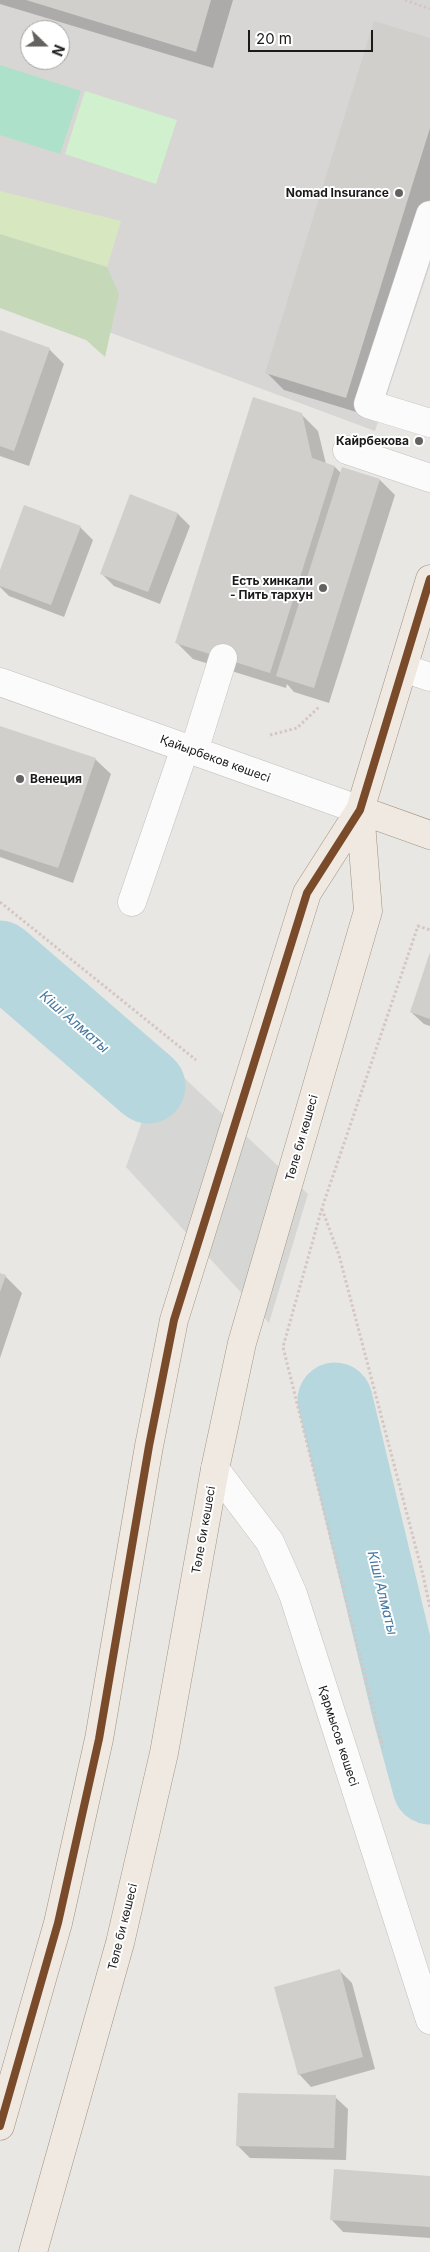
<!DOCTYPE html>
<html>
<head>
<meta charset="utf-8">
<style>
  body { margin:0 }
  #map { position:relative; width:430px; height:2252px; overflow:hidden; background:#e9e7e3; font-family:Inter,sans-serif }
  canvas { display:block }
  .north { position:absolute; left:20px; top:20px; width:50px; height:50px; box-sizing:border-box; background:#fff; border:1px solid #a4a4a4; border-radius:50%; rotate:112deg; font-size:14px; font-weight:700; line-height:20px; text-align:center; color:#1b1b1b }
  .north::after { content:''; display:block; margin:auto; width:18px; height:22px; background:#636261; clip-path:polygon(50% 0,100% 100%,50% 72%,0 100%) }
  .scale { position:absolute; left:248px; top:30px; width:125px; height:22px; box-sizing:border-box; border:2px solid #1b1b1b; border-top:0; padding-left:6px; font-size:15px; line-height:18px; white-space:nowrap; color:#1b1b1b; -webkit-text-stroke:4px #fff; paint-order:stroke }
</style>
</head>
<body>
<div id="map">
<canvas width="430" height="2252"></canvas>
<div class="north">N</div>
<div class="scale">20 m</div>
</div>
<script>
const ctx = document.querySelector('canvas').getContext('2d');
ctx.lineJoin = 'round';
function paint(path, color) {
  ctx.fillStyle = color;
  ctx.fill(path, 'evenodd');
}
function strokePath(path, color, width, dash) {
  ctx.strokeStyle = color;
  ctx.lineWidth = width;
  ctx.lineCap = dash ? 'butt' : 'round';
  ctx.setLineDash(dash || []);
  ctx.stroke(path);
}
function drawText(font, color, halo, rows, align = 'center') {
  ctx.font = font + ' Inter,sans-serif';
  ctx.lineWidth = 4;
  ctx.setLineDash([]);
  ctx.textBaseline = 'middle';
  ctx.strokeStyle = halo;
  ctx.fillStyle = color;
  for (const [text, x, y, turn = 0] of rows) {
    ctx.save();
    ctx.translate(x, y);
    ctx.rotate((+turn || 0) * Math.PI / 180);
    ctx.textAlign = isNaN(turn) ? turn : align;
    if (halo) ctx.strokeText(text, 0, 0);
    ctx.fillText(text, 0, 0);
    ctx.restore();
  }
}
const residential = new Path2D(`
  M0,0H430V265L375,431L71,318L98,237L0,207ZM30,30H60V60H30Z`);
const grass = new Path2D(`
  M0,191L121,221L107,267L0,234Z`);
const forest = new Path2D(`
  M0,234L107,267L119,294L105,357L86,340L0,308Z`);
const park = new Path2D(`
  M85,91L177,120L156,184L65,154Z`);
const pitch = new Path2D(`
  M0,65L81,91L60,154L0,135Z`);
const pier = new Path2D(`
  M164,1059L308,1194L269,1323L126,1167Z`);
const shadow = new Path2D(`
  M0,0H233L213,68L0,4Z
  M430,40V200L363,414L284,390L266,372Z
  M0,332L49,349L64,364L29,466L0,456Z
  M301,414L318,431L326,464L335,467L342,474L380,480L395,495L329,703L294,692L287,684L286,688L193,659L176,642Z
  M131,496L178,514L190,526L160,604L114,586L101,573Z
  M80,527L93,540L64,617L9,596L0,587V573Z
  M0,727L95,759L111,774L73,883L0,857Z
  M430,955V1026L424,1024L411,1012Z
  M0,1275L5,1276L22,1293L0,1358Z
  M339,1970L352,1983L375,2069L311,2087L299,2074Z
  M335,2097L348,2109L346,2160L250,2158L237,2145Z
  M430,2177V2238L343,2232L331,2219Z`);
const river = new Path2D(`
  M0,958L148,1086
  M335,1400L410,1713L430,1787`);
const building = new Path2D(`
  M26,0H211L196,52Z
  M374,21L430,38V128L346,398L265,373Z
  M0,330L50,348L14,451L0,446Z
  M253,397L302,413L312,458L335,466L270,673L175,643Z
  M342,467L380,479L314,688L276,676Z
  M130,494L178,513L148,592L100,574Z
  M24,505L81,526L51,605L0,586V570Z
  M0,726L96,758L58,868L0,849Z
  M430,952V1019L410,1012Z
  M0,1273L6,1275L0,1292Z
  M340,1969L363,2057L298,2075L274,1987Z
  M238,2093L336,2095L334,2148L236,2146Z
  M334,2169L430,2176V2227L330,2220Z`);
const path = new Path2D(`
  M405,0L430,9
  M270,735L297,728L319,707
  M0,902L196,1060
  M322,1209L339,1255L423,1575L430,1608
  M383,1748L283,1347L322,1208L418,926L430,930`);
const minor = new Path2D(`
  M430,215L368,404L430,423
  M347,450L430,478
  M403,668L430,677
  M0,682L360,810
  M194,751L223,658
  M132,902L185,748
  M215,1469L270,1542L293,1594L430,2020`);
const major = new Path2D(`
  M360,810L430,835
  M0,2126L58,1923L99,1739L149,1446L174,1320L307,893L360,810L430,579
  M33,2252L120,1943L164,1753L215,1469L242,1343L368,911L360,810`);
const bus1 = new Path2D(`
  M0,2126L58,1923L99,1739L149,1446L174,1320L307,893L360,810L430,579`);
const markers = [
  [399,193,5,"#636261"],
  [419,441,5,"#636261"],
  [323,588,5,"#636261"],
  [20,779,5,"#636261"]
];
const poiNames = [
  ["Nomad Insurance",389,193],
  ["Кайрбекова",409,441],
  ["Есть хинкали",313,581],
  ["- Пить тархун",313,595],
  ["Венеция",30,779,"left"]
];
const streetNames = [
  ["Қайырбеков көшесі",215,759,20],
  ["Төле би көшесі",302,1138,-74],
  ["Төле би көшесі",204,1530,-80],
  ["Қармысов көшесі",338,1736,72],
  ["Төле би көшесі",123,1927,-76]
];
const waterNames = [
  ["Кіші Алматы",74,1022,41],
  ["Кіші Алматы",382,1593,76]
];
paint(residential, '#d8d6d4');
paint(grass, '#d7e8c0');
paint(forest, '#c5d8b8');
paint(park, '#d0f0ce');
paint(pitch, '#aee1c9');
paint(pier, '#d6d6d4');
paint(shadow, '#0003');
strokePath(river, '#b6d7dd', 75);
paint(building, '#d1cfcc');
strokePath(minor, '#c2c1bf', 29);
strokePath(major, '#9f9380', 29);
strokePath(path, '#d5c6c3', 3, [2.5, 2.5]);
strokePath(minor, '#fcfbfb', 28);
strokePath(major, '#efe9e2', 28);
strokePath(bus1, '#7a4b2a', 8);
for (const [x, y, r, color] of markers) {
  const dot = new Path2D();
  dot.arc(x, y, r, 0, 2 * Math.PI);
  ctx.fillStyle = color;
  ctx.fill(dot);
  strokePath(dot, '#fff', 2);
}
drawText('bold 12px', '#1b1b1b', '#fff', poiNames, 'right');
drawText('12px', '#1b1b1b', '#fff', streetNames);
drawText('italic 14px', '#4678a0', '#fff', waterNames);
</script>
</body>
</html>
